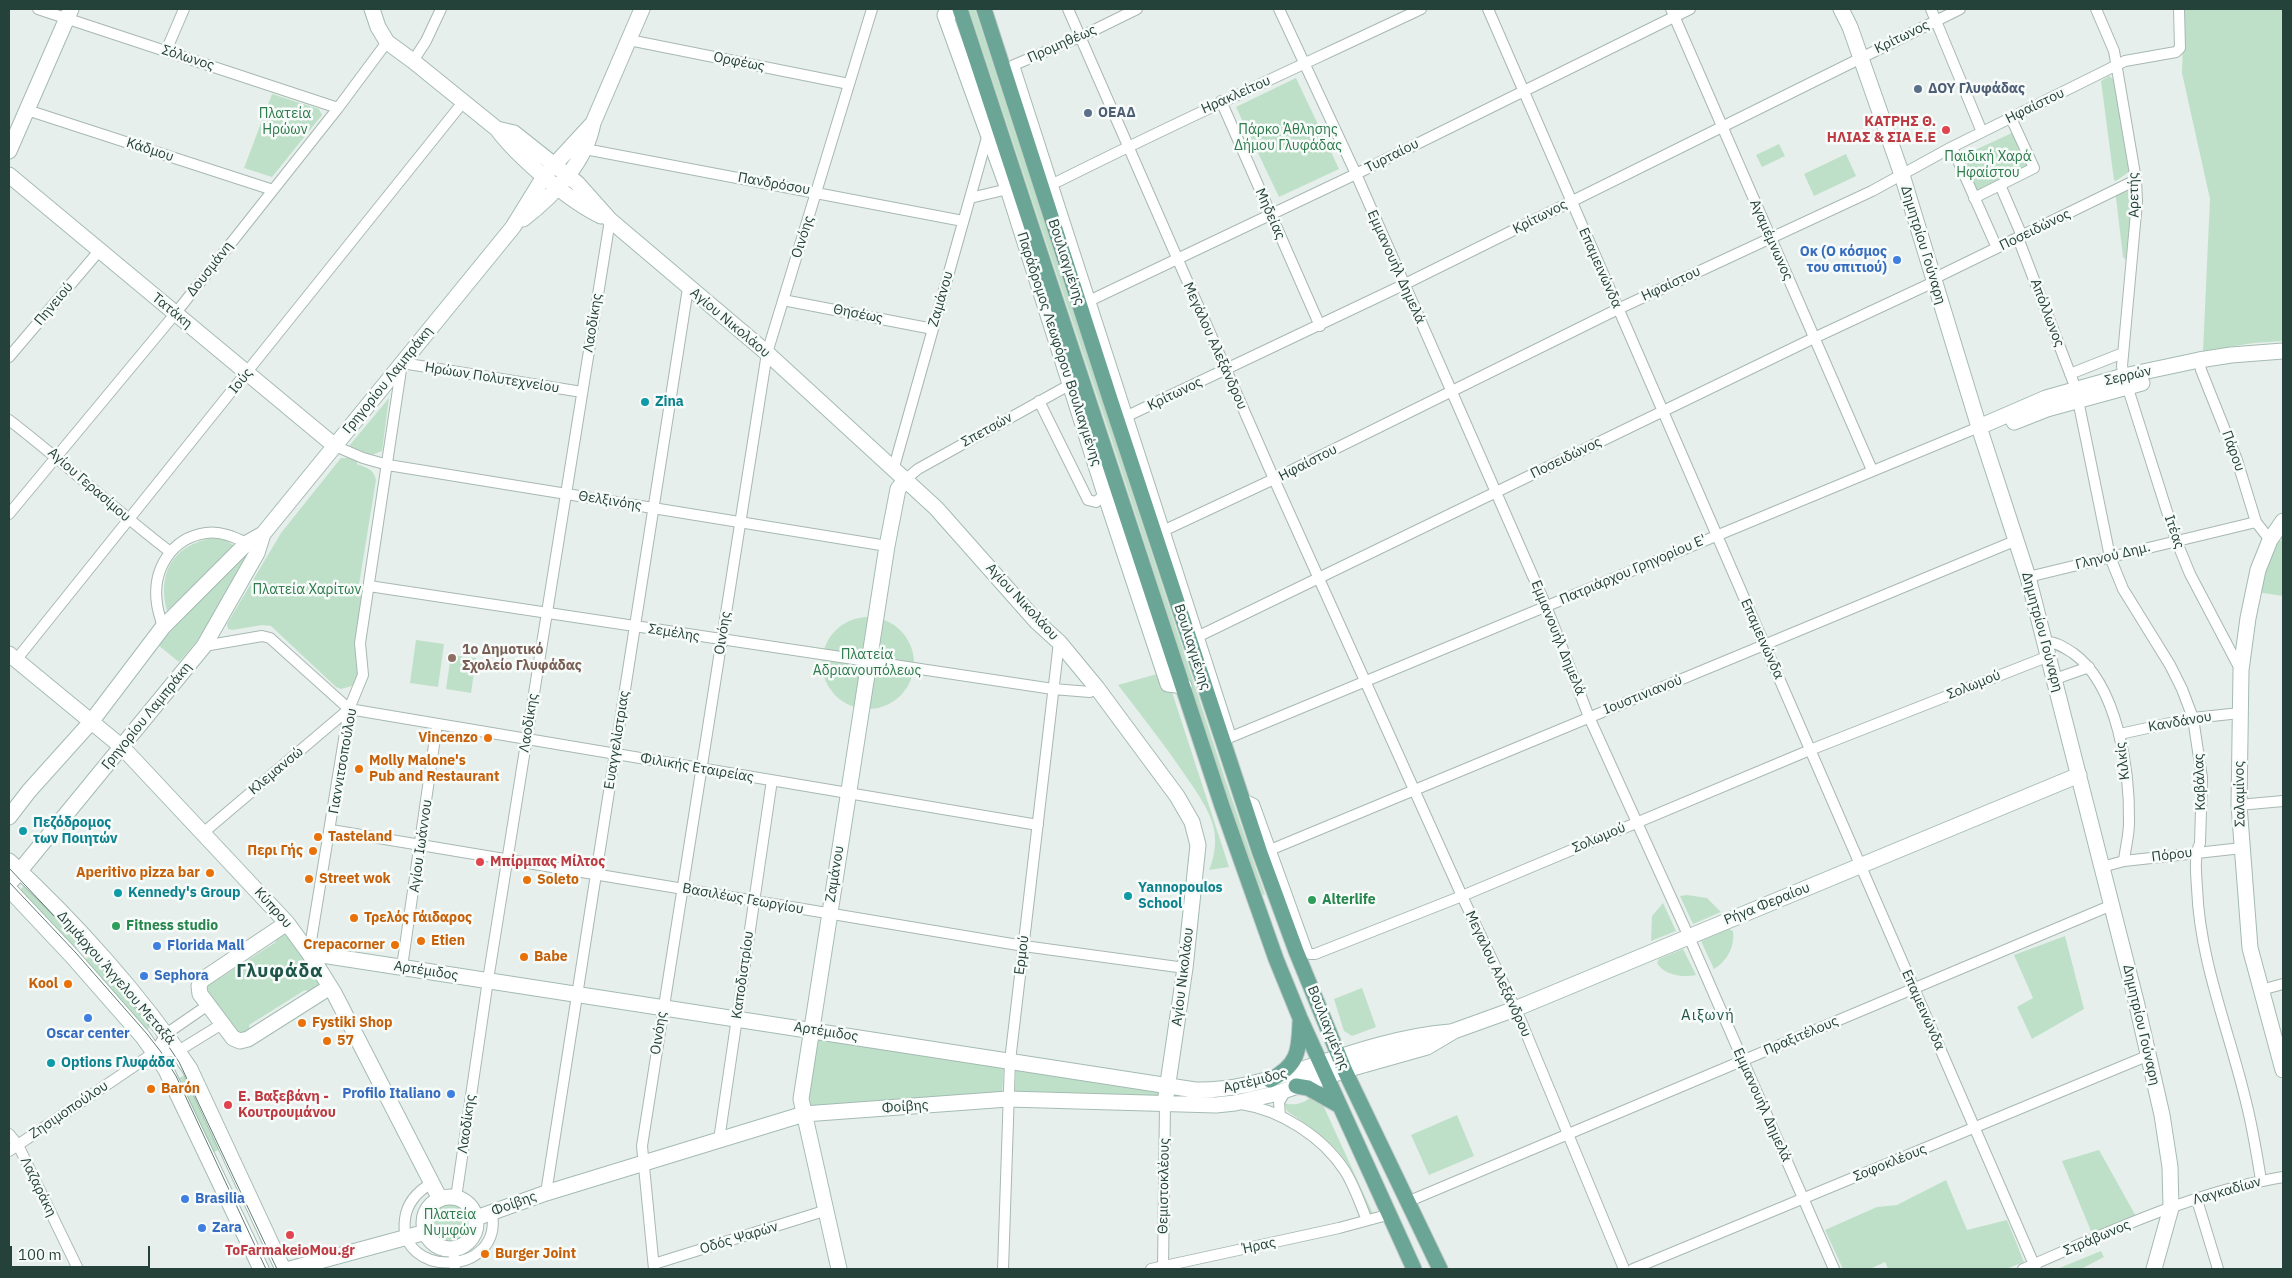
<!DOCTYPE html>
<html>
<head>
<meta charset="utf-8">
<style>
  body { margin:0 }
  #map { position:relative; width:2292px; height:1278px; overflow:hidden; background:#e6efeb; font-family:"IBM Plex Sans",sans-serif }
  canvas { display:block }
  .frame { position:absolute; inset:0; border:10px solid #24423a; pointer-events:none }
  .scale { position:absolute; left:10px; top:1246px; width:140px; height:22px; box-sizing:border-box; border:2px solid #24423a; border-top:0; padding-left:6px; font-size:15px; line-height:18px; white-space:nowrap; color:#24423a; -webkit-text-stroke:4px #f7fbf9; paint-order:stroke }
</style>
</head>
<body>
<div id="map">
<canvas width="2292" height="1278"></canvas>
<div class="frame"></div>
<div class="scale">100 m</div>
</div>
<script>
const ctx = document.querySelector('canvas').getContext('2d');
ctx.lineJoin = 'round';
function paint(path, color) {
  ctx.fillStyle = color;
  ctx.fill(path, 'evenodd');
}
function strokePath(path, color, width, dash) {
  ctx.strokeStyle = color;
  ctx.lineWidth = width;
  ctx.lineCap = dash ? 'butt' : 'round';
  ctx.setLineDash(dash || []);
  ctx.stroke(path);
}
function drawText(font, color, halo, rows, align = 'center') {
  ctx.font = font + ' "IBM Plex Sans",sans-serif';
  ctx.lineWidth = 5;
  ctx.setLineDash([]);
  ctx.textBaseline = 'middle';
  ctx.strokeStyle = halo;
  ctx.fillStyle = color;
  for (const [text, x, y, turn = 0] of rows) {
    ctx.save();
    ctx.translate(x, y);
    ctx.rotate((+turn || 0) * Math.PI / 180);
    ctx.textAlign = isNaN(turn) ? turn : align;
    if (halo) ctx.strokeText(text, 0, 0);
    ctx.fillText(text, 0, 0);
    ctx.restore();
  }
}
const green = new Path2D(`
  M969,9H975L1225,779L1265,895H1263L1233,817L1112,441Z
  M2184,9H2283V341L2254,343L2203,351L2210,199L2182,73Z
  M2109,76L2113,79L2130,171L2116,181L2114,180L2101,81Z
  M1296,78L1339,169L1279,197L1236,107Z
  M272,94L319,109L322,115L272,177L244,168Z
  M2014,132L2030,166L1977,193L1960,157Z
  M1779,144L1785,156L1762,167L1756,155Z
  M1846,154L1856,176L1814,196L1804,174Z
  M2130,185L2133,191L2126,260L2123,257L2115,189Z
  M389,398L382,451L372,455L349,446Z
  M341,458H351L357,461V464C365,468 373,467 376,480L358,591L362,598L356,653C361,664 360,676 352,686L341,689L336,687L271,626L262,625L232,630L228,629L227,624L281,533Z
  M2283,532V596L2257,592L2278,539L2281,541Z
  M213,538L225,540L235,546L167,611C157,572 173,545 213,538Z
  M250,548L252,550L206,630L179,662L158,645Z
  M822 663a46 46 0 1 1 92 0a46 46 0 1 1-92 0Z
  M416,640L444,644L438,687L410,683Z
  M451,655L476,658L471,693L446,689Z
  M1157,674L1161,689H1171L1229,867L1209,870C1215,856 1217,840 1213,825C1208,807 1195,790 1185,775C1164,744 1141,715 1118,685Z
  M27,883L88,949L84,952L79,946L73,951L17,893Z
  M1687,895L1707,898L1721,912L1693,924L1680,896Z
  M1663,903L1676,931L1651,941L1652,916Z
  M1729,929L1733,931C1735,947 1727,961 1714,969L1701,941Z
  M287,931L320,984L312,993L305,990L249,1025L250,1033L239,1035L208,993L207,985L212,977L214,982L276,942L275,934Z
  M2065,936L2084,1009L2032,1039L2017,1007L2033,998L2014,955Z
  M1683,949L1696,975C1682,978 1664,975 1657,963L1659,959Z
  M92,954L153,1025L142,1033L85,960Z
  M1362,988L1376,1027L1352,1036L1344,1031L1334,999Z
  M818,1035L1004,1063L1002,1094L807,1107Z
  M1021,1070L1158,1090L1159,1094L1158,1096L1015,1092L1016,1071Z
  M187,1074L222,1148L210,1154L175,1080Z
  M1310,1097L1323,1105L1373,1214L1371,1215C1363,1203 1359,1185 1352,1172C1338,1144 1311,1128 1287,1111L1284,1103C1291,1106 1305,1104 1310,1097Z
  M1457,1115L1474,1156L1429,1175L1411,1135Z
  M2099,1150L2137,1218L2093,1236L2062,1161Z
  M1946,1180L1967,1230L2007,1220L2024,1262L2006,1269H1888L1885,1262L1870,1269H1843L1825,1230L1877,1207L1897,1205Z
  M429 1223a21 21 0 1 1 42 0a21 21 0 1 1-42 0Z
  M2101,1251L2104,1257L2081,1269H2057Z`);
const street = new Path2D(`
  M38,9L338,108
  M1068,9L1274,479L1462,896L1521,1021L1624,1269
  M1137,9L1080,37L1014,65L1231,737L1979,427
  M1279,9L1356,174L1546,606L1589,717L1689,937L1834,1269
  M1488,9L2036,1269
  M1671,9L1872,470
  M1931,9L1982,132
  M2096,9L2114,51L2136,180L2137,202L2122,366L2124,376L2176,540L2190,574L2240,669
  M629,40L849,84
  M166,51L184,9
  M413,61L426,41L441,9
  M1221,101L1320,326
  M27,110L273,190
  M1952,147L1997,248
  M585,149L963,221
  M1053,184C1174,123 1298,67 1421,9
  M2000,185L2022,236
  M970,198L1008,189
  M1974,198L2034,168L2011,118
  M2018,238L2076,389
  M1933,279L2136,180
  M783,300L933,329
  M1091,300L1356,174L1690,9
  M9,357L99,251
  M2199,360L2201,370L2237,460L2256,522L2270,540
  M2070,374L2123,353
  M2078,400L2110,557L2123,589L2170,665L2182,689L2193,718L2202,778L2200,843C2194,857 2196,872 2197,888C2200,964 2230,1032 2247,1106C2253,1130 2257,1156 2261,1180
  M1039,401L1088,500L1096,502L1105,494
  M1123,418L1403,285L1960,9
  M9,420C64,462 114,509 169,551
  M335,446L363,458L388,465L887,546
  M894,467L988,134
  M906,479L918,469L1071,384
  M9,514L175,314L338,108L387,42
  M1165,530L1274,479L1618,309L1872,191L1952,147L2125,61L2176,52L2180,48L2179,9
  M2028,577L2256,522
  M369,586L1053,689L1090,692L1097,688
  M163,627C161,620 158,612 157,604C152,570 171,538 206,533C221,531 234,537 247,543
  M1199,636L1814,338L1934,282
  M2045,642C2055,641 2065,648 2073,653C2118,685 2130,772 2129,823C2129,836 2125,849 2124,861
  M204,646L262,636L270,638L349,709L1038,825
  M16,660L464,101
  M2055,679L2089,667
  M2120,734L2193,718L2240,713
  M1242,798L1254,804L1307,951L1310,954H1315L1462,896L1810,750L2049,656
  M2239,805L2283,801
  M331,830L1024,946L1185,968
  M203,833L349,709
  M1270,850L2017,540
  M2102,867L2124,861L2242,848
  M309,953L349,709L363,675L360,643L402,363L582,392
  M402,967L437,724
  M2261,990L2283,984
  M155,1052L178,1051L222,1024
  M1241,1104C1281,1110 1323,1137 1345,1171C1355,1187 1360,1204 1367,1220
  M1280,1116L1279,1102L1287,1089
  M9,1134L18,1145L78,1269
  M719,1140L772,780
  M9,1151L155,1052L166,1034L208,1005
  M432,1183C418,1191 407,1202 405,1219C397,1278 503,1278 492,1213
  M546,1193L688,288
  M456,1198L488,980L610,220
  M2197,1200L2218,1269
  M1407,1202L2112,905
  M453,1249L455,1269
  M654,1264L824,1211
  M654,1269L642,1146L767,353L872,9
  M1003,1269L1010,1061L1059,642
  M1151,1269L1339,1228L1387,1215
  M1163,1269L1165,1103
  M1633,1269L2147,1056
  M2023,1269C2106,1233 2193,1192 2283,1177`);
const secondary = new Path2D(`
  M372,9L378,27L387,42L413,61L497,129C518,157 569,201 601,216
  M959,9L945,15L1008,189L1105,494L1168,684L1184,686
  M1841,9L1850,27L1902,175L1979,427L2028,577L2136,1001L2162,1115L2170,1167L2171,1208L2154,1269
  M497,129L514,133L577,183L610,220L767,353L936,508L1037,622L1059,642L1097,688L1177,796L1192,822L1198,845L1185,968L1165,1103
  M9,151L71,9
  M9,175L335,446
  M523,219C553,196 586,162 593,123L642,9
  M2014,422L2047,409L2142,383
  M1979,427L2046,398L2124,376L2199,360L2231,355L2283,351
  M2283,521L2270,540L2258,570L2248,618L2241,670L2239,805L2250,948L2283,1070
  M9,654L122,747L287,923L309,953L334,993L440,1199
  M9,817L29,791L91,722L163,627L247,543L263,534
  M9,861C74,921 141,995 190,1069L283,1269
  M9,884L204,646L257,553L263,534L513,227L545,175L593,123
  M9,889L72,956L143,1037L166,1070L261,1269
  M287,923L202,980L199,986L200,994L233,1038L240,1041L248,1039L330,987
  M309,953L1195,1090C1234,1091 1267,1080 1303,1069C1351,1053 1400,1036 1450,1032
  M424 1223a26 26 0 1 1 52 0a26 26 0 1 1-52 0Z
  M476,1218L546,1193L804,1114L1008,1099L1216,1105L1235,1103L1274,1094L1356,1067L1427,1047L1454,1031L1515,1009L2079,775
  M290,1269L426,1232
  M839,1269L801,1099L887,546L898,489L906,479`);
const primary = new Path2D(`
  M960,9L1222,806L1276,959L1300,1018L1414,1269
  M984,9L1110,399L1260,853L1296,951L1345,1071L1440,1269
  M1270,1080C1298,1065 1299,1052 1300,1022
  M1296,1086L1308,1088L1340,1106`);
const tram = new Path2D(`
  M9,868L89,953L163,1038L179,1062L277,1269
  M9,882L76,953L147,1034L161,1052L176,1076L266,1269`);
const markers = [
  [1918,89,5,"#5c6f8a"],
  [1088,113,5,"#5c6f8a"],
  [1946,130,5,"#e0444e"],
  [1897,260,5,"#3f7fe0"],
  [645,402,5,"#0f9aa8"],
  [452,658,5,"#8d6e63"],
  [488,738,5,"#e8710a"],
  [359,769,5,"#e8710a"],
  [23,831,5,"#0f9aa8"],
  [318,837,5,"#e8710a"],
  [313,851,5,"#e8710a"],
  [480,862,5,"#e0444e"],
  [210,873,5,"#e8710a"],
  [309,879,5,"#e8710a"],
  [527,880,5,"#e8710a"],
  [118,893,5,"#0f9aa8"],
  [1128,896,5,"#0f9aa8"],
  [1312,900,5,"#2e9e5b"],
  [354,918,5,"#e8710a"],
  [116,926,5,"#2e9e5b"],
  [421,941,5,"#e8710a"],
  [395,945,5,"#e8710a"],
  [157,946,5,"#3f7fe0"],
  [524,957,5,"#e8710a"],
  [144,976,5,"#3f7fe0"],
  [68,984,5,"#e8710a"],
  [88,1018,5,"#3f7fe0"],
  [302,1023,5,"#e8710a"],
  [327,1041,5,"#e8710a"],
  [51,1063,5,"#0f9aa8"],
  [151,1089,5,"#e8710a"],
  [451,1094,5,"#3f7fe0"],
  [228,1105,5,"#e0444e"],
  [185,1199,5,"#3f7fe0"],
  [202,1228,5,"#3f7fe0"],
  [290,1235,5,"#e0444e"],
  [485,1254,5,"#e8710a"]
];
const streetNames = [
  ["Κρίτωνος",1902,37,-26],
  ["Προμηθέως",1062,44,-24],
  ["Σόλωνος",188,58,18],
  ["Ορφέως",739,62,11],
  ["Ηρακλείτου",1236,95,-24],
  ["Ηφαίστου",2035,106,-26],
  ["Κάδμου",150,150,18],
  ["Τυρταίου",1392,156,-27],
  ["Πανδρόσου",774,184,10],
  ["Αρετής",2134,195,-91],
  ["Μηδείας",1270,214,66],
  ["Κρίτωνος",1540,217,-27],
  ["Ποσειδώνος",2035,230,-26],
  ["Οινόης",803,237,-72],
  ["Αγαμέμνωνος",1771,240,66],
  ["Δημητρίου Γούναρη",1923,245,73],
  ["Βουλιαγμένης",1066,262,72],
  ["Εμμανουήλ Δημελά",1396,267,66],
  ["Επαμεινώνδα",1600,268,66],
  ["Δουσμάνη",210,269,-52],
  ["Ηφαίστου",1671,284,-25],
  ["Ζαμάνου",941,299,-74],
  ["Πηνειού",54,304,-50],
  ["Τατάκη",172,311,39],
  ["Απόλλωνος",2047,313,69],
  ["Θησέως",858,314,11],
  ["Λαοδίκης",593,323,-81],
  ["Αγίου Νικολάου",730,323,40],
  ["Μεγάλου Αλεξάνδρου",1215,346,66],
  ["Παράδρομος Λεωφόρου Βουλιαγμένης",1059,349,72],
  ["Σερρών",2128,376,-13],
  ["Ηρώων Πολυτεχνείου",492,378,9],
  ["Γρηγορίου Λαμπράκη",388,380,-51],
  ["Ιούς",241,381,-51],
  ["Κρίτωνος",1175,394,-26],
  ["Σπετσών",987,430,-29],
  ["Πάρου",2233,451,70],
  ["Ποσειδώνος",1566,458,-26],
  ["Ηφαίστου",1308,463,-27],
  ["Αγίου Γερασίμου",89,485,41],
  ["Θελξινόης",610,501,9],
  ["Ιτέας",2174,532,71],
  ["Γληνού Δημ.",2113,556,-14],
  ["Πατριάρχου Γρηγορίου E'",1633,570,-23],
  ["Αγίου Νικολάου",1022,602,47],
  ["Δημητρίου Γούναρη",2042,632,75],
  ["Σεμέλης",674,633,9],
  ["Οινόης",723,633,-81],
  ["Εμμανουήλ Δημελά",1558,638,68],
  ["Επαμεινώνδα",1762,639,66],
  ["Βουλιαγμένης",1192,647,72],
  ["Σολωμού",1974,685,-22],
  ["Ιουστινιανού",1643,695,-22],
  ["Γρηγορίου Λαμπράκη",147,716,-51],
  ["Κανδάνου",2180,722,-10],
  ["Λαοδίκης",529,723,-81],
  ["Ευαγγελίστριας",617,740,-81],
  ["Γιαννιτσοπούλου",343,761,-80],
  ["Κιλκίς",2123,761,-97],
  ["Φιλικής Εταιρείας",697,768,10],
  ["Κλεμανσώ",276,771,-40],
  ["Καβάλας",2200,782,-92],
  ["Σαλαμίνος",2240,794,-91],
  ["Σολωμού",1599,838,-23],
  ["Αγίου Ιωάννου",421,846,-82],
  ["Πόρου",2172,855,-7],
  ["Ζαμάνου",835,874,-81],
  ["Βασιλέως Γεωργίου",743,899,10],
  ["Ρήγα Φεραίου",1767,904,-22],
  ["Κύπρου",273,908,48],
  ["Ερμού",1022,955,-83],
  ["Αρτέμιδος",426,971,9],
  ["Μεγαλου Αλεξάνδρου",1498,974,65],
  ["Καποδιστρίου",743,975,-82],
  ["Αγίου Νικολάου",1183,977,-83],
  ["Δημάρχου Άγγελου Μεταξά",116,978,49],
  ["Επαμεινώνδα",1923,1010,66],
  ["Δημητρίου Γούναρη",2141,1025,77],
  ["Βουλιαγμένης",1328,1028,68],
  ["Αρτέμιδος",826,1032,9],
  ["Οινόης",659,1033,-81],
  ["Πραξιτέλους",1801,1036,-23],
  ["Αρτέμιδος",1255,1081,-14],
  ["Εμμανουήλ Δημελά",1762,1105,66],
  ["Φοίβης",905,1107,-4],
  ["Ζησιμοπούλου",69,1110,-34],
  ["Λαοδίκης",467,1124,-82],
  ["Σοφοκλέους",1890,1163,-22],
  ["Θεμιστοκλέους",1164,1186,-89],
  ["Λαζαράκη",38,1187,64],
  ["Λαγκαδίων",2227,1191,-16],
  ["Φοίβης",514,1204,-20],
  ["Οδóς Ψαρών",739,1238,-17],
  ["Στράβωνος",2097,1238,-23],
  ["Ήρας",1259,1246,-12]
];
const serviceNames = [
  ["ΔΟΥ Γλυφάδας",1928,89],
  ["ΟΕΑΔ",1098,113]
];
const parkNames = [
  ["Πλατεία",285,114],
  ["Ηρώων",285,130],
  ["Πάρκο Άθλησης",1288,130],
  ["Δήμου Γλυφάδας",1288,146],
  ["Παιδική Χαρά",1988,157],
  ["Ηφαίστου",1988,173],
  ["Πλατεία Χαρίτων",307,590],
  ["Πλατεία",867,655],
  ["Αδριανουπόλεως",867,671],
  ["Πλατεία",450,1215],
  ["Νυμφών",450,1231]
];
const healthNames = [
  ["ΚΑΤΡΗΣ Θ.",1936,122,"right"],
  ["ΗΛΙΑΣ & ΣΙΑ Ε.Ε",1936,138,"right"],
  ["Μπίρμπας Μίλτος",490,862],
  ["Ε. Βαξεβάνη -",238,1097],
  ["Κουτρουμάνου",238,1113],
  ["ToFarmakeioMou.gr",290,1251,"center"]
];
const shopNames = [
  ["Οκ (Ο κόσμος",1887,252,"right"],
  ["του σπιτιού)",1887,268,"right"],
  ["Florida Mall",167,946],
  ["Sephora",154,976],
  ["Oscar center",88,1034,"center"],
  ["Profilo Italiano",441,1094,"right"],
  ["Brasilia",195,1199],
  ["Zara",212,1228]
];
const cultureNames = [
  ["Zina",655,402],
  ["Πεζόδρομος",33,823],
  ["των Ποιητών",33,839],
  ["Yannopoulos",1138,888],
  ["School",1138,904],
  ["Kennedy's Group",128,893],
  ["Options Γλυφάδα",61,1063]
];
const educationNames = [
  ["1ο Δημοτικό",462,650],
  ["Σχολείο Γλυφάδας",462,666]
];
const foodNames = [
  ["Vincenzo",478,738,"right"],
  ["Molly Malone's",369,761],
  ["Pub and Restaurant",369,777],
  ["Tasteland",328,837],
  ["Περι Γής",303,851,"right"],
  ["Aperitivo pizza bar",200,873,"right"],
  ["Street wok",319,879],
  ["Soleto",537,880],
  ["Τρελός Γάιδαρος",364,918],
  ["Etien",431,941],
  ["Crepacorner",385,945,"right"],
  ["Babe",534,957],
  ["Kool",58,984,"right"],
  ["Fystiki Shop",312,1023],
  ["57",337,1041],
  ["Barón",161,1089],
  ["Burger Joint",495,1254]
];
const leisureNames = [
  ["Alterlife",1322,900],
  ["Fitness studio",126,926]
];
const neighbourhoodNames = [
  ["Αιξωνή",1708,1016]
];
const districtNames = [
  ["Γλυφάδα",280,972]
];
paint(green, '#bfe0c8');
strokePath(street, '#a8b8b2', 12);
strokePath(secondary, '#a4bbb3', 17);
strokePath(primary, '#c2cac8', 17);
strokePath(street, '#fff', 10);
strokePath(secondary, '#fff', 15);
strokePath(primary, '#6aa596', 15);
strokePath(tram, '#5f7d75', 1);
for (const [x, y, r, color] of markers) {
  const dot = new Path2D();
  dot.arc(x, y, r, 0, 2 * Math.PI);
  ctx.fillStyle = color;
  ctx.fill(dot);
  strokePath(dot, '#f7fbf9', 2);
}
drawText('14px', '#24423a', '#f7fbf9', streetNames);
drawText('bold 14px', '#4e5e75', '#f7fbf9', serviceNames, 'left');
drawText('14px', '#2d7a4b', '#f7fbf9', parkNames);
drawText('bold 14px', '#be3a42', '#f7fbf9', healthNames, 'left');
drawText('bold 14px', '#366cbe', '#f7fbf9', shopNames, 'left');
drawText('bold 14px', '#0d838f', '#f7fbf9', cultureNames, 'left');
drawText('bold 14px', '#785e54', '#f7fbf9', educationNames, 'left');
drawText('bold 14px', '#c56008', '#f7fbf9', foodNames, 'left');
drawText('bold 14px', '#27864d', '#f7fbf9', leisureNames, 'left');
ctx.letterSpacing = '1px';
drawText('15px', '#1f5548', '#f7fbf9', neighbourhoodNames);
ctx.letterSpacing = '0px';
ctx.letterSpacing = '1px';
drawText('bold 19px', '#1f5548', '#f7fbf9', districtNames);
ctx.letterSpacing = '0px';
</script>
</body>
</html>
